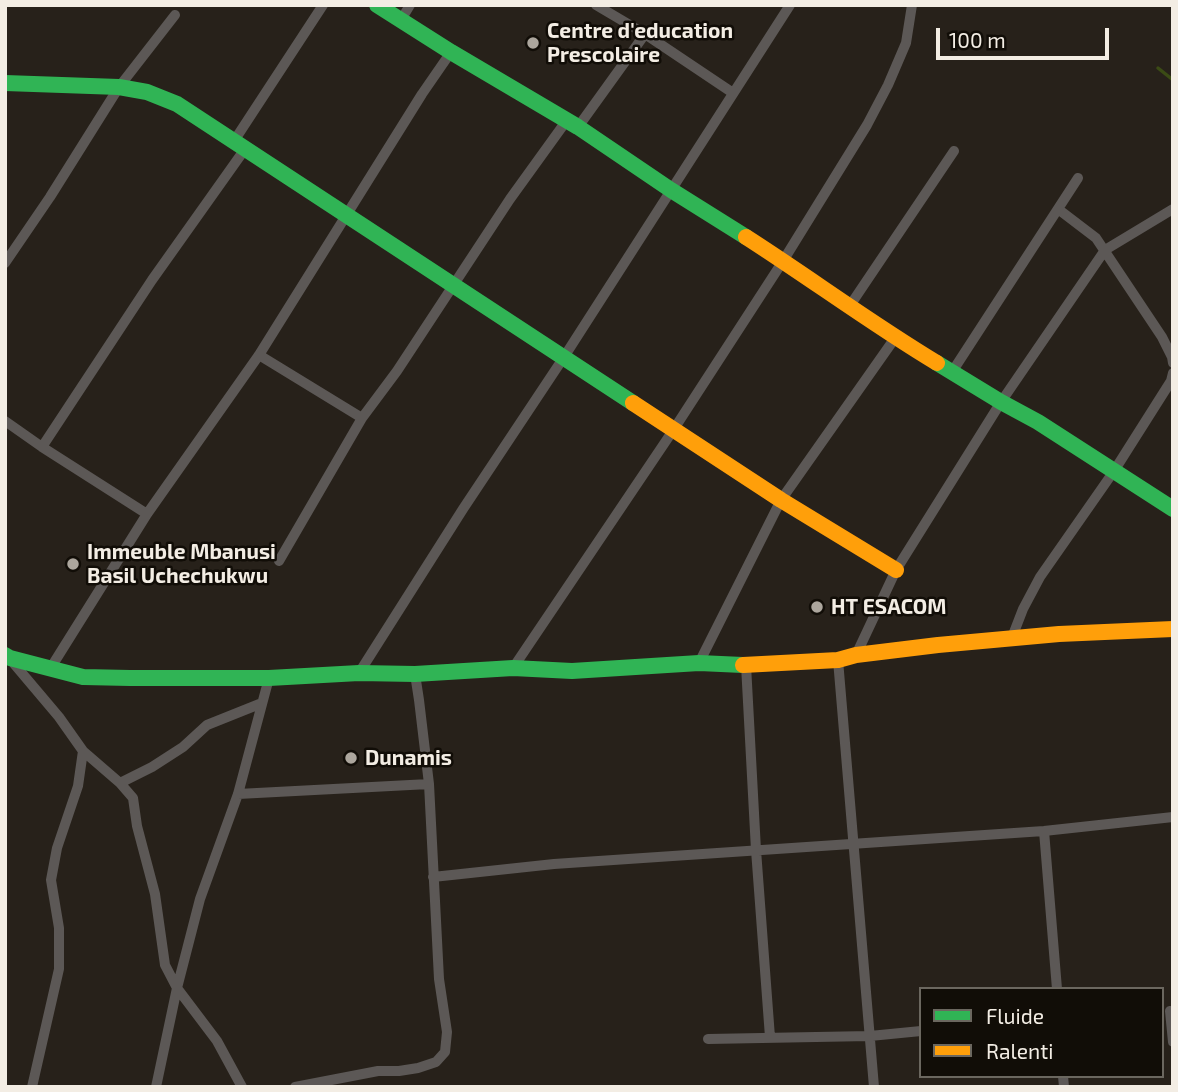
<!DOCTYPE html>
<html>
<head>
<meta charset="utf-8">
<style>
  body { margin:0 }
  #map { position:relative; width:1178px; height:1092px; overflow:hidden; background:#27211a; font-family:"Exo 2",sans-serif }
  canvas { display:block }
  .frame { position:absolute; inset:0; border:7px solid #f3ede4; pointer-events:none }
  .legend { position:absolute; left:919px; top:987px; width:245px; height:91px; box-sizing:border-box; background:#110d07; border:2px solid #6b675f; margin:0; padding:9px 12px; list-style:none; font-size:21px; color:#f3ede4 }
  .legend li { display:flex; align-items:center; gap:14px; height:35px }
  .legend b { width:35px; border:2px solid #6b675f }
  .scale { position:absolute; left:936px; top:28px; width:173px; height:32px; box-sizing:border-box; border:4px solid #f3ede4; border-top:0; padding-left:9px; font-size:21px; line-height:24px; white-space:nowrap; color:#f3ede4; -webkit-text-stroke:5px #110d07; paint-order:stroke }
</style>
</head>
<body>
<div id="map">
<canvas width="1178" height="1092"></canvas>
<div class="frame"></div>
<ul class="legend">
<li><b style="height:9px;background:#30b455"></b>Fluide</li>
<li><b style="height:9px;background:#ff9f0a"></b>Ralenti</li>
</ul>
<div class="scale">100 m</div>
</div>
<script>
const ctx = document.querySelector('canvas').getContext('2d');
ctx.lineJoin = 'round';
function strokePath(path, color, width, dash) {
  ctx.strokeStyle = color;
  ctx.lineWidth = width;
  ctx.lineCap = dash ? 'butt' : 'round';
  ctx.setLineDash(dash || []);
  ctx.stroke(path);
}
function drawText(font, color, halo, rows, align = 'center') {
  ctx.font = font + ' "Exo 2",sans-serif';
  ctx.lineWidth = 5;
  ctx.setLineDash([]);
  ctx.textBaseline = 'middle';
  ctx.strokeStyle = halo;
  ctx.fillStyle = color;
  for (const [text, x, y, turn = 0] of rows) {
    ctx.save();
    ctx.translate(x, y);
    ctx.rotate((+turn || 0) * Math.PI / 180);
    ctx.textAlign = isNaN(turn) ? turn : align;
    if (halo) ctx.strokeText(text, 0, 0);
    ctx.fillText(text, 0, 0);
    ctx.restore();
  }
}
const stream = new Path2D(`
  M1158,68L1173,80`);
const street = new Path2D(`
  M596,5L645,34L733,93
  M401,20L410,5
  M578,127L645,34
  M234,141L323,5
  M1058,209L1096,238L1162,337L1172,357L1173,363
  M5,263L50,197L119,87L175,15
  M849,307L954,151
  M259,355L362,418
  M952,372L1078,178
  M5,421L42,447L147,514L259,355L422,94L451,52
  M42,447L152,280L245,149
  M279,561L362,418L397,371L510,199L567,120
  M1011,640L1023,609L1040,577L1114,471L1171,381L1173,373
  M856,655L896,570L1001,402L1105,250L1173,209
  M10,659L59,717L83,751L120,783L133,798L137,826L155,894L165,965L177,988L217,1041L242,1087
  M838,660L874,1087
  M699,663L781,500L895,338
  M746,665L756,850L770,1037
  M513,668L674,429L783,261L867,125L888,85L906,43L912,5
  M50,669L147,514
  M359,673L463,509L564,357L790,5
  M120,783L152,767L183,747L207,725L262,703
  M238,794L429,784
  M1044,831L1057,989
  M433,877L554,864L1044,831L1173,817
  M1170,1011L1173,1042
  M708,1039L870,1036L921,1031
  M1063,1076L1064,1087
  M32,1087L59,969V928L51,880L57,848L78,786L83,751
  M156,1087L177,988L200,899L238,794L269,678
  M295,1087L378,1071H399L418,1068L436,1062L445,1052L447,1032L439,979L429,784L419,700L415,674`);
const fast = new Path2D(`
  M377,5L451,52L578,127L671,190L746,237
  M5,83L119,87L147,92L177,104L633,403
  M937,363L1001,402L1038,422L1173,509
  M5,655L10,658L83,677L130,678H269L359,673L415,674L513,668L572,671L699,663L743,665`);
const slow = new Path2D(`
  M746,237C810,278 872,324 937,363
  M633,403L781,500L896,570
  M743,665L838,660L856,655L938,645L1059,634L1173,629`);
const markers = [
  [533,43,7,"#aca69d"],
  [73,564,7,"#aca69d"],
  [817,607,7,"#aca69d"],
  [351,758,7,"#aca69d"]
];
const poiNames = [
  ["Centre d'education",547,31],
  ["Prescolaire",547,55],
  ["Immeuble Mbanusi",87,552],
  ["Basil Uchechukwu",87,576],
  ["HT ESACOM",831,607],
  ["Dunamis",365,758]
];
strokePath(stream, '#3b4b15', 3.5);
strokePath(street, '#5c5856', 10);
strokePath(fast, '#30b455', 16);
strokePath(slow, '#ff9f0a', 16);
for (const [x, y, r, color] of markers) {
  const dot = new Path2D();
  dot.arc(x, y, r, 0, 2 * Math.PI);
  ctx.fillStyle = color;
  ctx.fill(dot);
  strokePath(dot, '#110d07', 2.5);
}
drawText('bold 21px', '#f3ede4', '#110d07', poiNames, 'left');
</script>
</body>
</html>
